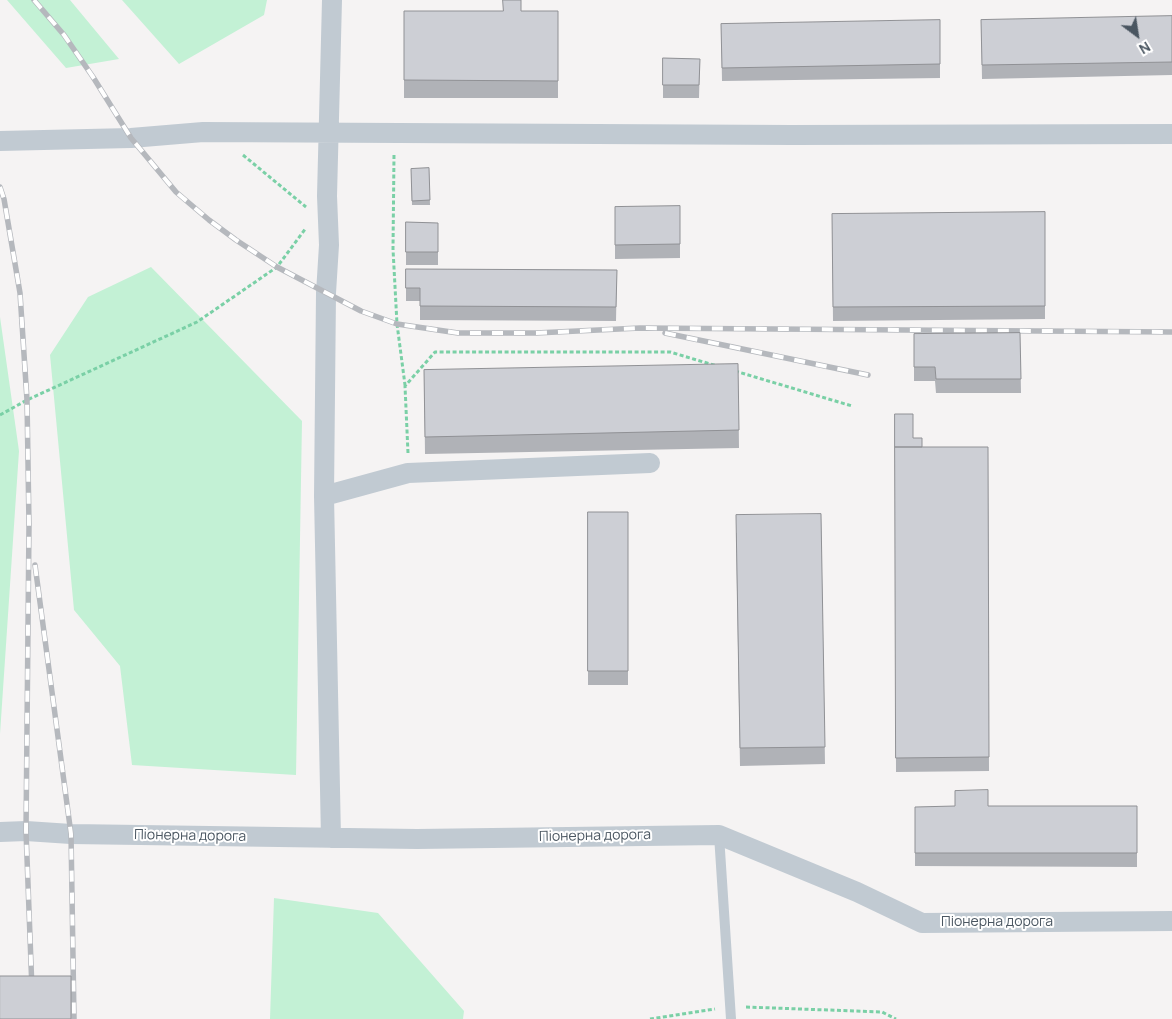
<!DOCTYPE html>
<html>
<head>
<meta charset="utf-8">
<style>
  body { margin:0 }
  #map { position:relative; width:1172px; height:1019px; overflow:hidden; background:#f5f3f3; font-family:Manrope,sans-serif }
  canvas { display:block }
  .north { position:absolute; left:1112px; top:10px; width:50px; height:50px; -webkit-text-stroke:4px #fff; paint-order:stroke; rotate:149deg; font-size:14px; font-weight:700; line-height:20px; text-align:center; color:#4a5661 }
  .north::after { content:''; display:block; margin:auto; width:18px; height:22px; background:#4a5661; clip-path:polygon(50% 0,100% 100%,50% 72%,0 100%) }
</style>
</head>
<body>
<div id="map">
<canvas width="1172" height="1019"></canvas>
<div class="north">N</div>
</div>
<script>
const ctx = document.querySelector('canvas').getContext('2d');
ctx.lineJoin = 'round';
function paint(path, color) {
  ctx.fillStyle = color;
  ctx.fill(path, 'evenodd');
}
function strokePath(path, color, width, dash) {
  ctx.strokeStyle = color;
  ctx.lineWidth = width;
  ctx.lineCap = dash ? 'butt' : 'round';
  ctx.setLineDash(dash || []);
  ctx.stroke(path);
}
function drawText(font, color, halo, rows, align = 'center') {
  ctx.font = font + ' Manrope,sans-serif';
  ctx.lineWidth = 4;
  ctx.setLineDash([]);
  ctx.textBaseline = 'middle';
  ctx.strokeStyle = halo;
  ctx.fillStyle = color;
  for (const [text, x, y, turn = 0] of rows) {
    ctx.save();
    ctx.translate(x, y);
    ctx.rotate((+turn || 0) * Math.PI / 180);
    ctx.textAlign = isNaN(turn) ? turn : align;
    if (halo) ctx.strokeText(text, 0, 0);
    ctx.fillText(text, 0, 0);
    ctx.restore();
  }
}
const green = new Path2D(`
  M7,0H70L119,59L66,68Z
  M122,0H267L264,15L179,64Z
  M151,267L302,421L296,775L132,765L120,666L74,610L50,355L88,297Z
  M0,317L19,451L0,734Z
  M274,898L378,913L464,1011L463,1019H270Z`);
const path = new Path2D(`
  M243,155L306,207
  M394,155L393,249L397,324L405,385
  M347,303L361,311L397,324
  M735,371L852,406
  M0,415L27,400L197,322L277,267L306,228
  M408,453L405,386L435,352H670L717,366
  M746,1007L882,1012L896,1019
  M650,1019L715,1009`);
const lane = new Path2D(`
  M719,835L731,1019`);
const street = new Path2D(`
  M0,141L131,138L203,132L793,135L1172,134
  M324,496L408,473L650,463
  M0,832L26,831L71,834L417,839L719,835L857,892L922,923L1172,921
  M331,838L324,496L326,293L329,245L327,196L332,0`);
const rail = new Path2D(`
  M34,0L64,35L93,77L131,138L176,192L209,220L236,240L277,267L361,311L397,324L458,333H536L640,328L1172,332
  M0,187L4,199L20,293L27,400L29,525L26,831L32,990
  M665,333L868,375
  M35,565L71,834L74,1019`);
const wall = new Path2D(`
  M404,11H558V98H404Z
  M1172,16V75L982,79L981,20Z
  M940,20V78L722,81L721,24Z
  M663,58L700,59L699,98H663Z
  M429,168L430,205H412L411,169Z
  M680,206V258L615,259V207Z
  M1045,212V319L833,321L832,214Z
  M406,222L438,223V265H406Z
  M406,269L617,270L616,321L420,320V301H406Z
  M1020,333L1021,393H936L935,381H914V334Z
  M738,364L739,448L425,454L424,370Z
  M913,438L922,447H988L989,771L896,772L895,447Z
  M588,512H628V685H588Z
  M821,514L825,764L740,766L736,533Z
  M988,806H1137V867L915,866V807Z`);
const building = new Path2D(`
  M503,0H521V11H558V81L404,80V11H503Z
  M1172,16V62L982,65L981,20Z
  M940,20V64L722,68L721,24Z
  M663,58L700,59L699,85H663Z
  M429,168L430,200L412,201L411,169Z
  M680,206V244L615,245V207Z
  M1045,212V306L833,307L832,214Z
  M406,222L438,223V252H406Z
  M406,269L617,270L616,307L420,306V288H406Z
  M1020,333L1021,379H936L935,367H914V334Z
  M738,364L739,430L425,437L424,370Z
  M895,414H913V438H922V447H895Z
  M895,447H988L989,757L896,758Z
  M588,512H628V671H588Z
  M821,514L825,747L740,748L736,515Z
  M988,790V806H1137V853H915V807L955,806V791Z
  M0,976H71V1019H0Z`);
const streetNames = [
  ["Піонерна дорога",190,836,1],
  ["Піонерна дорога",595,836,-1],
  ["Піонерна дорога",997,922]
];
paint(green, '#c3f1d5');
strokePath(path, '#7ad0a6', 3, [4, 2.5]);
strokePath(lane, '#c1cad2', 10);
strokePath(street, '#c1cad2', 20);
strokePath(rail, '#b5b8bd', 5.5);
strokePath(rail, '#fff', 4, [11]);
paint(wall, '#b0b2b7');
paint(building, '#cdcfd5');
strokePath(building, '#909195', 1);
drawText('14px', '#4a5661', '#fff', streetNames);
</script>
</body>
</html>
